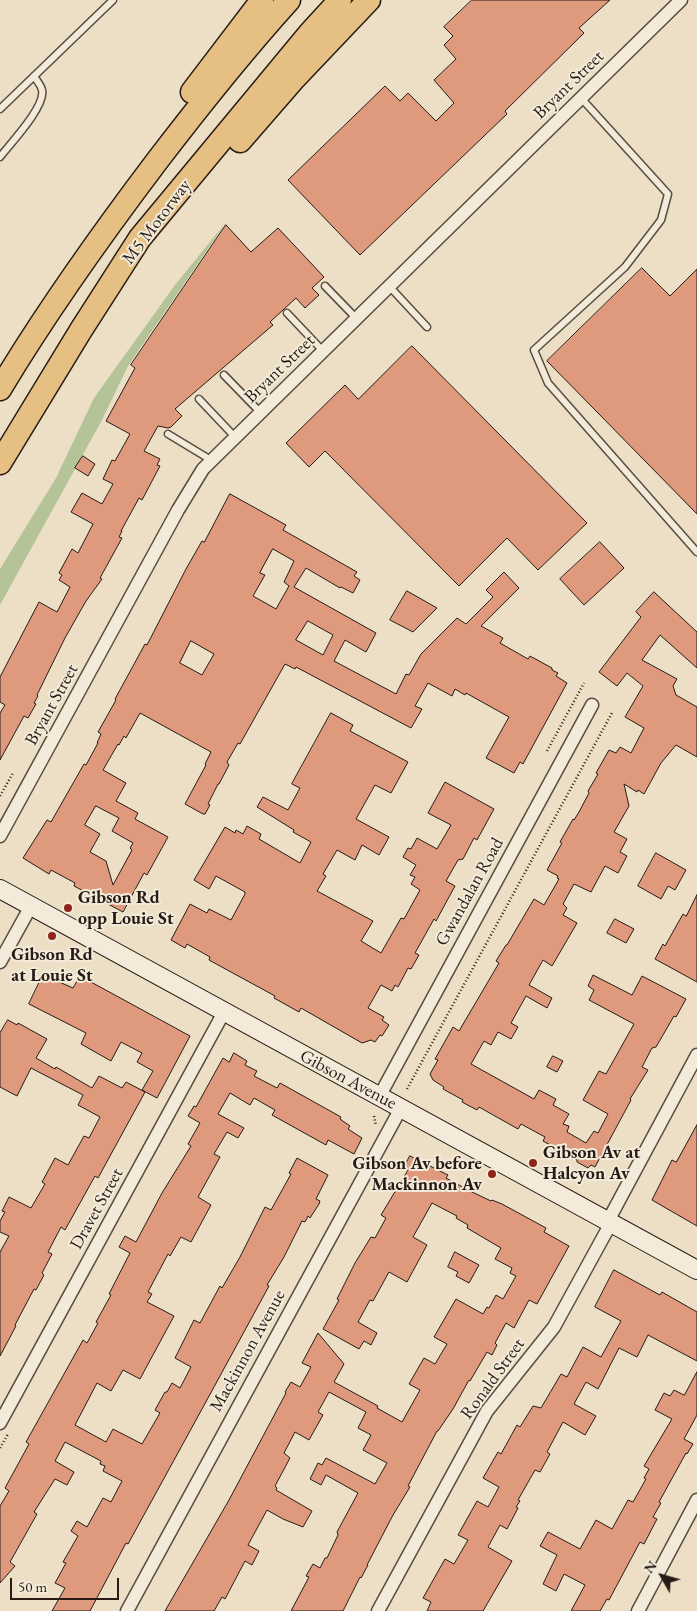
<!DOCTYPE html>
<html>
<head>
<meta charset="utf-8">
<style>
  body { margin:0 }
  #map { position:relative; width:697px; height:1611px; overflow:hidden; background:#eddfc5; font-family:"EB Garamond",serif }
  canvas { display:block }
  .north { position:absolute; left:637px; top:1551px; width:50px; height:50px; -webkit-text-stroke:4px #f3ead9; paint-order:stroke; rotate:308deg; font-size:14px; font-weight:700; line-height:20px; text-align:center; color:#271b15 }
  .north::after { content:''; display:block; margin:auto; width:18px; height:22px; background:#271b15; clip-path:polygon(50% 0,100% 100%,50% 72%,0 100%) }
  .scale { position:absolute; left:10px; top:1578px; width:109px; height:22px; box-sizing:border-box; border:2px solid #271b15; border-top:0; padding-left:6px; font-size:15px; line-height:18px; white-space:nowrap; color:#271b15; -webkit-text-stroke:4px #f3ead9; paint-order:stroke }
</style>
</head>
<body>
<div id="map">
<canvas width="697" height="1611"></canvas>
<div class="north">N</div>
<div class="scale">50 m</div>
</div>
<script>
const ctx = document.querySelector('canvas').getContext('2d');
ctx.lineJoin = 'round';
function paint(path, color) {
  ctx.fillStyle = color;
  ctx.fill(path, 'evenodd');
}
function strokePath(path, color, width, dash) {
  ctx.strokeStyle = color;
  ctx.lineWidth = width;
  ctx.lineCap = dash ? 'butt' : 'round';
  ctx.setLineDash(dash || []);
  ctx.stroke(path);
}
function drawText(font, color, halo, rows, align = 'center') {
  ctx.font = font + ' "EB Garamond",serif';
  ctx.lineWidth = 4;
  ctx.setLineDash([]);
  ctx.textBaseline = 'middle';
  ctx.strokeStyle = halo;
  ctx.fillStyle = color;
  for (const [text, x, y, turn = 0] of rows) {
    ctx.save();
    ctx.translate(x, y);
    ctx.rotate((+turn || 0) * Math.PI / 180);
    ctx.textAlign = isNaN(turn) ? turn : align;
    if (halo) ctx.strokeText(text, 0, 0);
    ctx.fillText(text, 0, 0);
    ctx.restore();
  }
}
const green = new Path2D(`
  M227,221L128,366L102,420L0,605V569L56,478L94,398L175,285Z`);
const building = new Path2D(`
  M472,0H610L579,28L584,33L505,111L507,114L360,255L288,180L385,86L400,101L408,93L436,121L454,103L434,80L456,59L444,45L453,36L444,27Z
  M226,225L251,252L278,228L324,277L312,288L319,295L305,308L296,298L270,322L273,325L175,409L182,416L171,427L168,428L158,426L144,451L160,459L157,465L160,466L142,500L139,498L121,531H122L119,537L122,538L100,578L102,579L86,601L65,638L37,695L38,696L34,703L36,704L28,718L24,716L0,760V713L5,705L0,702V677L39,602L57,612L70,587L59,580L62,575L59,573L72,549L78,553L93,524L71,512L82,493L102,504L113,484L103,479L112,460L115,461L130,434L106,421L135,368L131,365Z
  M642,268L670,296L697,269V514L547,361Z
  M412,346L587,523L538,570L507,538L459,586L325,451L309,467L286,443L345,385L358,399Z
  M83,456L95,464L88,476L75,468Z
  M230,494L286,525L283,530L357,572L354,576L360,580L353,593L341,587L340,588L306,568L294,587L376,633L366,652L345,640L334,661L396,694L406,674L409,675L421,654L457,618L466,624L493,597L486,590L504,572L519,588L481,626L503,638L500,643L528,659L530,656L552,668V670L558,673L556,676L567,683L523,764L520,762L514,773L486,758L509,717L466,693L465,695L455,689L452,696L428,683L415,706L422,709L411,728L296,667L295,669L285,664L240,744L238,743L227,762L229,765L219,784H218L208,804L210,805L205,814H203L185,804L206,765L205,764L211,752L140,713L126,738L124,736L119,745L118,744L103,770L126,783L116,801L138,813L135,819L168,837L147,875L144,873L123,912L74,886L75,883L51,870L49,874L23,858L47,820L51,822L84,764L86,765L98,743H97L101,734L98,732L116,700L115,699L145,644L147,645L186,569L202,541L204,542ZM273,549L294,561L284,582L289,586L276,609L253,596L265,575L260,573ZM308,621L333,635L323,655L296,640ZM191,641L214,654L202,675L180,663ZM96,806L119,818L112,831L133,843L130,848L132,850L113,885L106,861L90,852L100,834L85,825Z
  M600,542L624,568L584,605L560,579Z
  M407,591L437,608L413,632L390,620Z
  M654,592L697,632V668L660,635L642,660L677,679L673,686L676,695L697,707V757L676,745L661,763L644,794L638,790L637,792L624,784L629,806L614,832L627,839L620,852L627,856L618,873L605,866L591,892L574,884L563,904L567,908L563,915L577,923L552,966L543,960L529,985L552,998L547,1008L526,996L511,1023L518,1027L511,1039L498,1032L491,1045L484,1041L471,1064L534,1099L539,1090L556,1099L553,1105L569,1114L563,1124L569,1126L567,1132L586,1143L594,1131L598,1133L608,1114L583,1100L599,1071L606,1074L634,1024L589,1000L594,990L588,986L593,975L632,995L642,976L686,999L676,1017L674,1016L656,1047L652,1048L642,1067L648,1070L630,1099L631,1100L595,1167L591,1165L588,1168L577,1162V1160L543,1141L545,1137L521,1124L518,1129L479,1107L477,1110L462,1102L463,1100L443,1089L444,1087L433,1080L430,1074L438,1060L435,1059L453,1027L459,1031L499,963L496,961L506,945H507L534,899L544,905L559,879L557,878L558,876L547,870L562,843L560,842L573,819L574,820L579,812L589,793L588,791L598,774L596,773L609,750L616,753L620,747L631,753L644,728L625,717L643,686L627,673L617,686L599,672L641,617L636,612Z
  M331,713L353,725L350,731L408,762L391,793L375,785L356,819L389,837L379,855L362,845L355,860L337,850L323,874L326,876L317,891L373,921L361,941L381,953L401,918L404,919L420,890L411,884L415,877L410,875L416,865L403,857L408,848L411,849L417,838L437,849L451,825L428,813L445,782L494,809L477,840L474,838L463,859L458,860L446,881L455,886L436,921L434,919L415,953L419,955L411,969L408,968L398,987L395,985L392,991L381,985L368,1008L384,1017L382,1020L389,1025L382,1036L380,1035L375,1042L371,1040L362,1043L301,1008L299,1012L274,998L275,996L209,960L210,957L187,944L185,948L171,940L190,904L207,913L209,909L231,920L245,894V892L216,876L209,889L194,880L225,827L235,833L236,830L243,834L247,826L261,834L259,839L300,863L311,842L293,832L294,830L257,807L263,797L288,810L300,788L292,784Z
  M656,853L686,870L675,890L668,886L661,899L638,886Z
  M697,895V982L655,959L663,944L665,946L683,914L686,916Z
  M615,919L634,929L626,943L607,933Z
  M43,975L73,988L80,976L190,1036L157,1098L142,1090L153,1071L137,1062L142,1053L121,1042L111,1061L81,1044L86,1033L29,1004Z
  M8,1020L17,1025L18,1023L47,1039L36,1058L55,1069L56,1067L92,1088L99,1076L122,1088L126,1082L145,1092L98,1178L95,1176L65,1230L61,1227L48,1252L52,1254L42,1273L44,1275L36,1290L34,1289L15,1325L16,1326L0,1356V1252L9,1236L0,1232V1221L5,1212L2,1211L9,1197L31,1208L45,1184L42,1182L55,1158L68,1165L84,1136L89,1138L100,1117L78,1105L83,1095L31,1068L17,1096L0,1087V1033Z
  M234,1053L247,1061L245,1065L257,1071L254,1076L277,1088L280,1083L341,1117L340,1119L350,1126L348,1129L362,1138L354,1154L328,1140L326,1145L272,1115L275,1110L254,1098L250,1105L230,1093L218,1114L244,1128L238,1138L227,1132L214,1154L220,1157L198,1197L211,1205L191,1242L181,1237L170,1256L168,1254L148,1292L152,1294L147,1302L174,1316L140,1379L123,1370L111,1391L97,1383L75,1425L106,1442L113,1429L142,1444L160,1413L155,1410L165,1392H167L172,1383L180,1388L191,1367L175,1358L194,1320L200,1323L220,1286L222,1288L240,1257L265,1207L271,1210L291,1174L289,1173L297,1158L328,1175L316,1199L320,1201L319,1204L310,1218L308,1216L305,1222L302,1221L284,1257L267,1285L269,1286L196,1420L128,1544L126,1543L90,1611H52L65,1588L55,1583L66,1563L63,1562L78,1536L71,1531L77,1521L87,1527L103,1498L111,1502L122,1481L103,1471L105,1466L100,1464L101,1461L65,1442L55,1461L74,1472L67,1485L55,1479L34,1512L37,1514L10,1562L15,1566L0,1583V1506L9,1491L5,1488L29,1444L26,1442L83,1340L87,1343L98,1323L96,1322L111,1295L109,1294L130,1253L119,1247L125,1236L136,1242L162,1193L191,1146L188,1144L200,1123L188,1116L194,1106L196,1107L223,1058L229,1062Z
  M553,1056L563,1061L557,1072L547,1067Z
  M697,1125V1226L652,1200L672,1160L676,1162Z
  M410,1156L448,1175L446,1178L470,1191L491,1201L492,1200L502,1204L546,1228L544,1232L569,1246L537,1304L529,1300L514,1328L506,1323L495,1343L497,1345L492,1355L487,1352L470,1381L469,1380L453,1409L438,1431H437L408,1486L410,1487L393,1515L367,1565H368L361,1578L360,1577L343,1611H291L309,1577L306,1576L313,1564L320,1568L325,1558H327L338,1535L337,1532L358,1493L326,1475L321,1485L310,1479L318,1463L322,1465L326,1458L375,1484L387,1463L363,1450L371,1435L358,1428L366,1412L329,1392L318,1412L323,1415L309,1440L295,1432L284,1453L290,1458L275,1486L277,1488L276,1490L312,1511L303,1527L283,1519L267,1510L248,1545L259,1551L252,1565L245,1561L225,1599L222,1597L214,1611H165L229,1500L286,1393L285,1392L291,1382L300,1387L311,1367L302,1363L318,1333L344,1364L334,1382L378,1406L377,1408L402,1422L420,1390L409,1384L424,1358L435,1364L447,1344L434,1337L456,1299L483,1314L487,1307L489,1308L496,1295L503,1299L516,1276L510,1273L512,1268L495,1259L501,1248L467,1228L468,1225L456,1218L457,1216L432,1203L413,1237L427,1245L407,1282L389,1272L373,1301L370,1300L358,1322L377,1333L371,1345L364,1341L359,1349L323,1329L339,1300L337,1299L355,1263L371,1237L375,1238L386,1218L381,1215L408,1170L404,1168Z
  M455,1252L479,1265L469,1283L456,1276L458,1272L448,1267Z
  M614,1270L660,1295L662,1292L697,1312V1361L648,1335L637,1357L619,1348L598,1389L586,1382L574,1404L596,1416L585,1435L563,1422L547,1452L550,1454L540,1472L535,1470L518,1500L520,1501L516,1507L518,1508L507,1529L500,1525L488,1547L512,1561L483,1611H427L431,1602L423,1598L445,1559L454,1564L468,1540L458,1535L477,1501L488,1507L499,1487L483,1478L498,1452L501,1454L517,1425L520,1427L533,1406L541,1408L561,1374L567,1377L583,1347L601,1357L621,1321L595,1307Z
  M697,1372V1415L684,1439L693,1444L687,1454L686,1453L659,1502L661,1503L653,1517L657,1519L644,1544L640,1542L609,1600L607,1599L600,1611H571L585,1585L564,1574L556,1591L543,1584L557,1555L540,1546L548,1532L580,1549L596,1520L612,1529L628,1500L633,1502L646,1479L644,1478L649,1469L644,1466L672,1419L655,1410L664,1393L670,1396L674,1390L684,1395Z`);
const path = new Path2D(`
  M547,751L584,683
  M0,796L13,773
  M407,1089L613,711
  M374,1116L376,1126
  M0,1448L8,1434`);
const service = new Path2D(`
  M581,98L668,194L661,220L625,267L534,350L548,383L697,552
  M0,109L113,0
  M0,157C10,144 46,106 42,90C41,85 36,80 34,76
  M325,286L356,318
  M389,286L427,327
  M287,313L323,351
  M224,375L260,412
  M199,399L235,437
  M168,434L211,460`);
const minor = new Path2D(`
  M0,836L178,510L203,469L681,0
  M0,962L31,906
  M379,1097L592,705
  M608,1221L697,1055
  M0,1423L224,1012
  M127,1611L401,1108
  M378,1611L487,1411L554,1327L611,1223
  M638,1611L697,1500`);
const secondary = new Path2D(`
  M0,889L697,1270`);
const motorway = new Path2D(`
  M192,92L262,0
  M240,141L293,80L369,0
  M0,389C48,309 101,235 157,161C199,106 242,52 289,0
  M0,463L81,330L140,238L309,34L340,0`);
const markers = [
  [68,908,5,"#8f2418"],
  [52,936,5,"#8f2418"],
  [533,1163,5,"#8f2418"],
  [492,1174,5,"#8f2418"]
];
const streetNames = [
  ["Bryant Street",569,85,-44],
  ["M5 Motorway",157,222,-53],
  ["Bryant Street",280,369,-44],
  ["Bryant Street",52,705,-61],
  ["Gwandalan Road",470,892,-61],
  ["Gibson Avenue",348,1080,28],
  ["Dravet Street",97,1209,-61],
  ["Mackinnon Avenue",248,1351,-61],
  ["Ronald Street",493,1379,-54]
];
const poiNames = [
  ["Gibson Rd",78,898],
  ["opp Louie St",78,919],
  ["Gibson Rd",52,955,"center"],
  ["at Louie St",52,976,"center"],
  ["Gibson Av at",543,1153],
  ["Halcyon Av",543,1174],
  ["Gibson Av before",482,1164,"right"],
  ["Mackinnon Av",482,1185,"right"]
];
paint(green, '#b4c398');
paint(building, '#df9a7e');
strokePath(building, '#271b15', 1);
strokePath(service, '#584c41', 9);
strokePath(minor, '#584c41', 15);
strokePath(secondary, '#271b15', 20);
strokePath(motorway, '#271b15', 25);
strokePath(path, '#271b15', 2.5, [1, 2.5]);
strokePath(service, '#f3ead9', 6);
strokePath(minor, '#f3ead9', 12);
strokePath(secondary, '#f3ead9', 18);
strokePath(motorway, '#e6c082', 22);
for (const [x, y, r, color] of markers) {
  const dot = new Path2D();
  dot.arc(x, y, r, 0, 2 * Math.PI);
  ctx.fillStyle = color;
  ctx.fill(dot);
  strokePath(dot, '#f3ead9', 2);
}
drawText('18px', '#271b15', '#f3ead9', streetNames);
drawText('bold 18px', '#271b15', '#f3ead9', poiNames, 'left');
</script>
</body>
</html>
